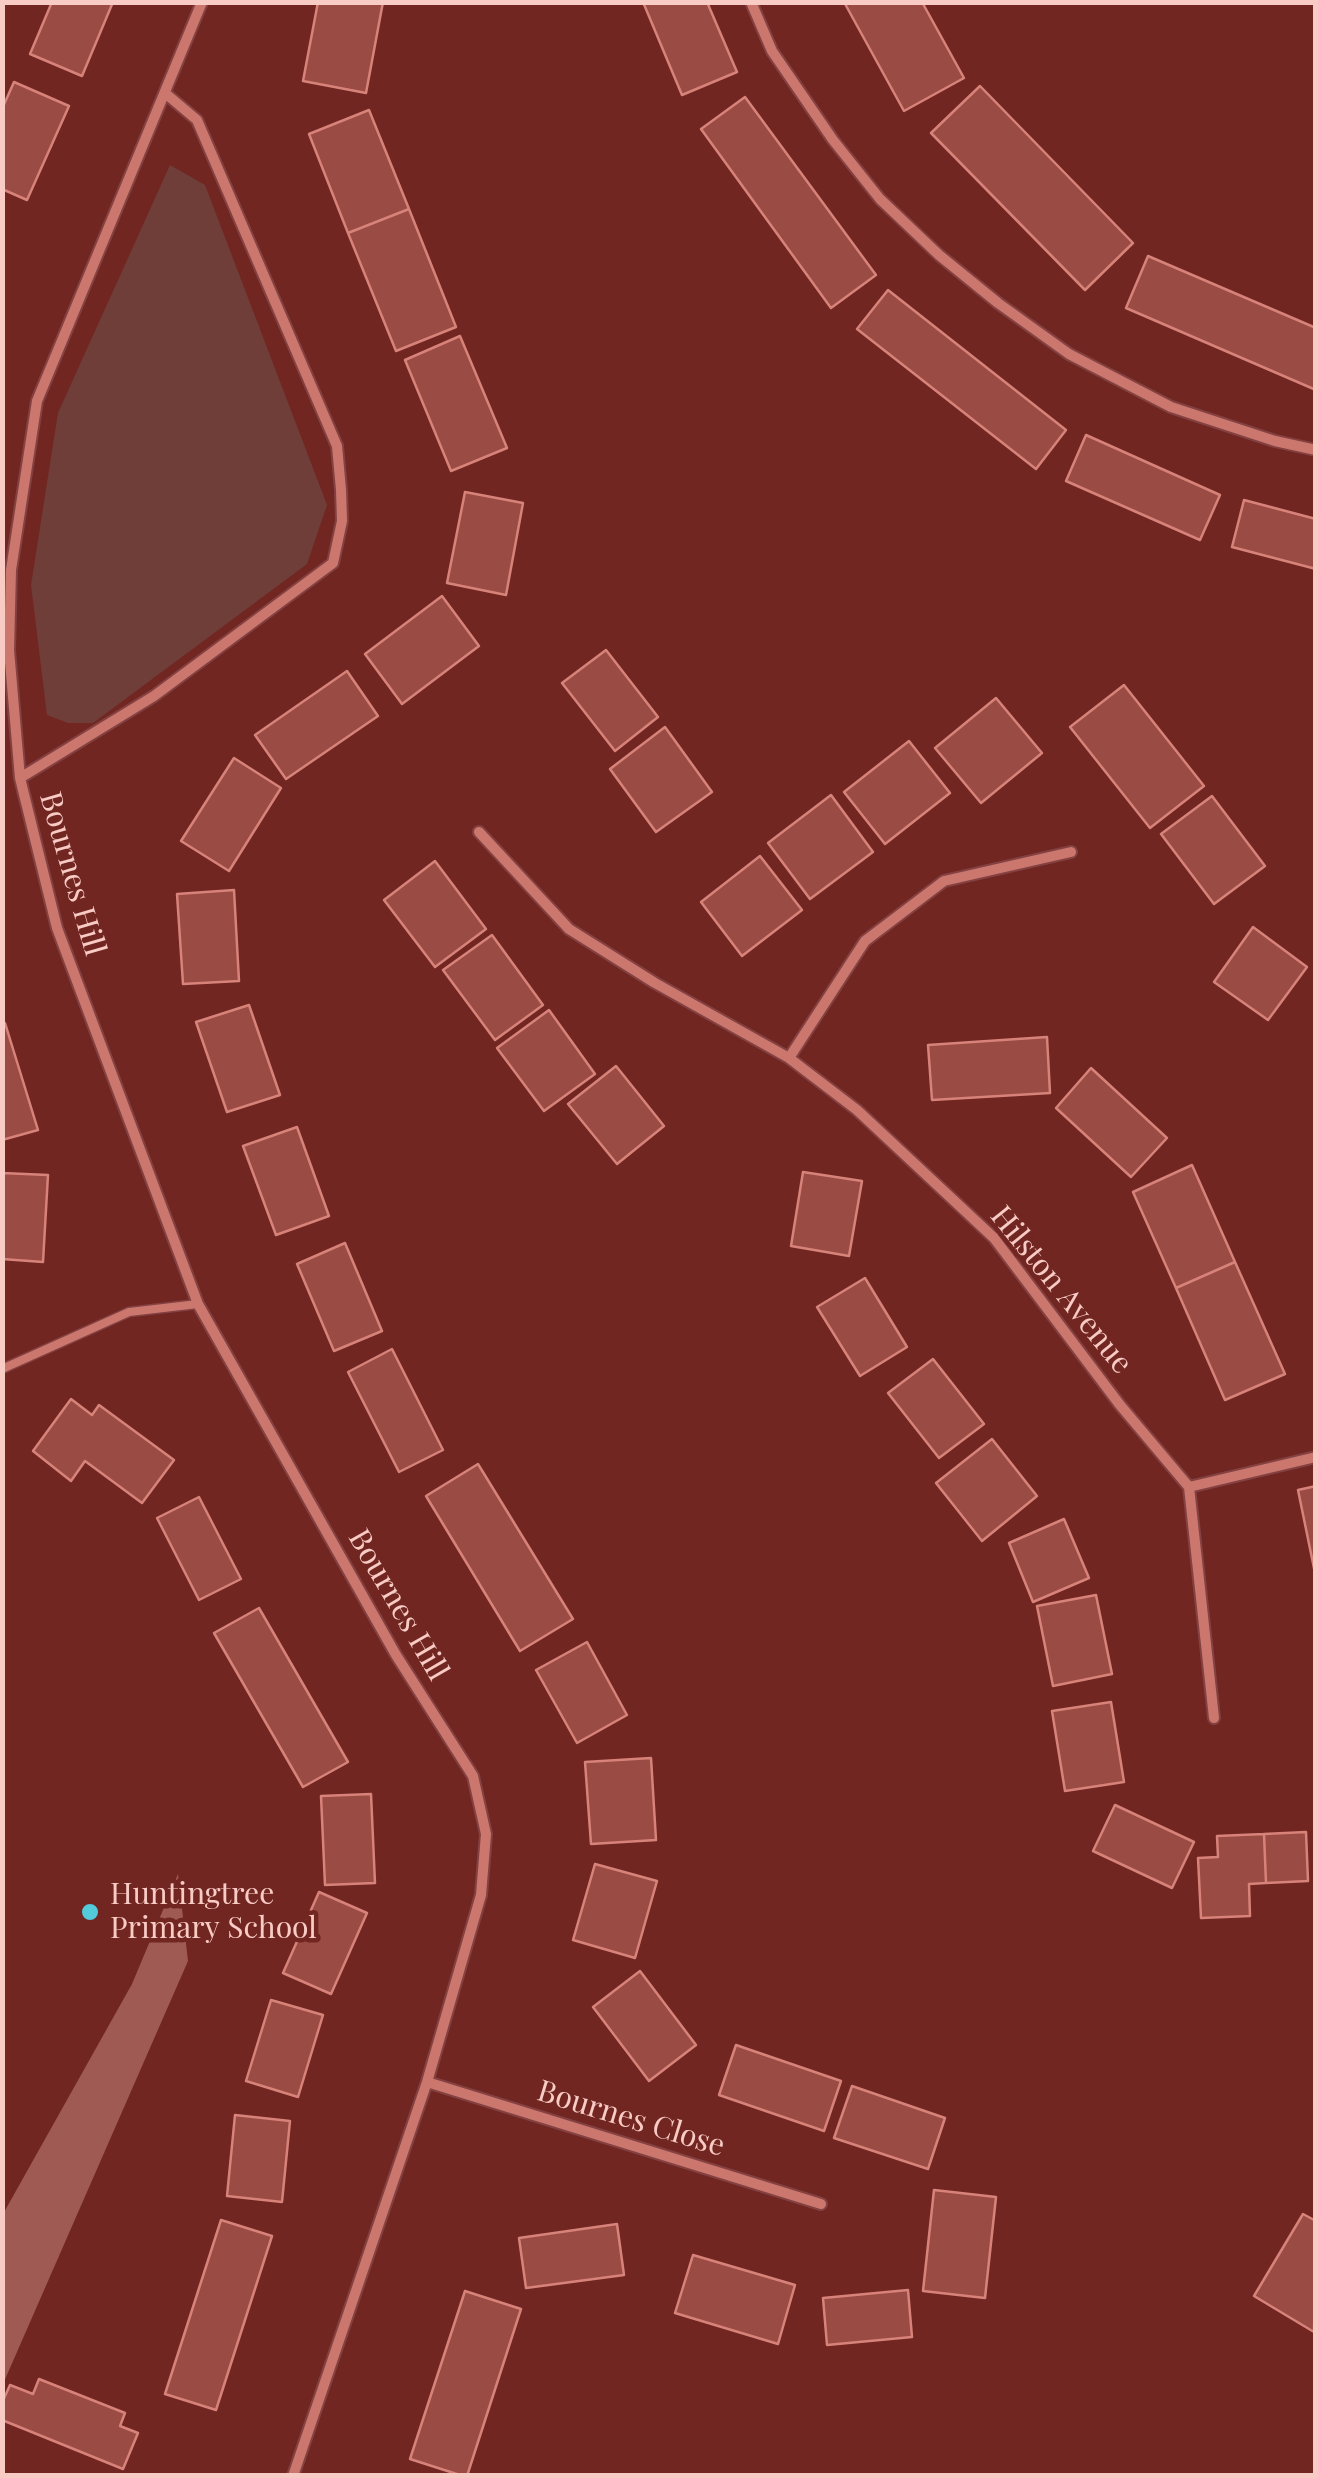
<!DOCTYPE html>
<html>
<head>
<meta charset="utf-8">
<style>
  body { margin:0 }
  #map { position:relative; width:1318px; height:2478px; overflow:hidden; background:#712622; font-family:"Playfair Display",serif }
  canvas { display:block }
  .frame { position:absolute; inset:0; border:5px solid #f9cbc5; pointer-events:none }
</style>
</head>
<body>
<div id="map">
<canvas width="1318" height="2478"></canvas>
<div class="frame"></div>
</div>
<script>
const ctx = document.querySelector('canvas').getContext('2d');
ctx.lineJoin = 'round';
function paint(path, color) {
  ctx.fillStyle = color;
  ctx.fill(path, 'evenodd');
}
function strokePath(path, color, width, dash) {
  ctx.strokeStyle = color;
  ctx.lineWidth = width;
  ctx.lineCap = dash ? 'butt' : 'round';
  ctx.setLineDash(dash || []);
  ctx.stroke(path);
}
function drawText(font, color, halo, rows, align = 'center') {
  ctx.font = font + ' "Playfair Display",serif';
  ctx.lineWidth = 9;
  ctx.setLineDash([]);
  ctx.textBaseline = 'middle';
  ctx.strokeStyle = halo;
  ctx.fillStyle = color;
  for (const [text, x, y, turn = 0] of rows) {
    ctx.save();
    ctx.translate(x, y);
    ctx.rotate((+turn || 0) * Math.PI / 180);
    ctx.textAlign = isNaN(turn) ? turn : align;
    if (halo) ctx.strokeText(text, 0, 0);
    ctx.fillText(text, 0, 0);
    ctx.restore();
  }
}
const green = new Path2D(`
  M170,165L205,185L327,505L307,564L93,723H68L47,715L31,585L58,413Z`);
const forest = new Path2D(`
  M178,1874L188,1961L3,2384V2214L132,1984Z`);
const building = new Path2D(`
  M52,2H113L82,76L30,54Z
  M318,2H383L366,93L303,81Z
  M643,2H707L737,72L682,95Z
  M844,2H922L964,78L904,111Z
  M14,82L69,106L27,200L2,189V109Z
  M980,86L1133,243L1085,290L931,133Z
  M745,97L876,275L831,308L701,129Z
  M369,110L409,209L348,233L309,134Z
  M409,209L456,327L396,351L348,233Z
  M1148,256L1316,328V390L1126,308Z
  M888,290L1066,430L1036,469L857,329Z
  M460,336L507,448L451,471L405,360Z
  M1086,435L1220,495L1200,540L1066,481Z
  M465,492L523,503L506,595L447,583Z
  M1244,500L1316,519V569L1232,547Z
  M442,596L479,646L402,704L365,654Z
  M606,650L658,717L615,751L562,683Z
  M347,671L378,716L286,779L255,735Z
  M1124,685L1204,786L1150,828L1070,727Z
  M996,698L1042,753L981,803L935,748Z
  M665,727L712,792L656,832L610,769Z
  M909,741L950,793L885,844L844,792Z
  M234,758L281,788L229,871L181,841Z
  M831,795L873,852L810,899L768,843Z
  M1212,796L1265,866L1214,904L1161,834Z
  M760,856L802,910L742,956L701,902Z
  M435,861L486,929L435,967L384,900Z
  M234,890L239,981L183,984L177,894Z
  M1253,927L1307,967L1268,1020L1214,982Z
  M492,935L543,1005L495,1040L443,970Z
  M249,1005L280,1095L227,1112L196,1022Z
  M549,1010L595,1074L544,1111L497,1048Z
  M2,1023H5L38,1130L2,1140Z
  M1047,1037L1050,1093L932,1100L928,1045Z
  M616,1066L664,1126L617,1164L568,1104Z
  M1091,1068L1167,1138L1131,1177L1056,1108Z
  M297,1127L329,1216L276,1235L243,1146Z
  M1192,1165L1235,1262L1176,1288L1133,1192Z
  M803,1172L862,1181L849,1256L791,1246Z
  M2,1173L48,1175L43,1262L2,1259Z
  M345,1243L382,1331L334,1351L297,1264Z
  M1235,1262L1285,1374L1225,1400L1176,1288Z
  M865,1278L907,1347L860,1376L817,1307Z
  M392,1349L443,1450L399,1472L348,1372Z
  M933,1359L984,1424L939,1458L888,1393Z
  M71,1399L92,1415L99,1405L174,1460L142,1503L85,1461L71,1481L33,1451Z
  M992,1439L1037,1496L982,1541L936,1483Z
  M478,1464L573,1619L520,1651L426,1496Z
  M1316,1486V1578L1298,1490Z
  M199,1497L241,1579L199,1600L157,1518Z
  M1064,1519L1089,1578L1033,1602L1009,1543Z
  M1096,1595L1112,1674L1053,1686L1037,1606Z
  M259,1608L348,1762L303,1787L214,1633Z
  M587,1642L627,1715L577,1743L536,1670Z
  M1111,1702L1124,1782L1065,1791L1052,1711Z
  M651,1758L656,1840L591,1844L585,1762Z
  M371,1794L375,1883L325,1885L321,1796Z
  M1115,1805L1194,1842L1172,1888L1093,1851Z
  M1306,1832L1308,1881L1266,1883L1264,1834Z
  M1264,1834L1266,1883L1249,1884L1250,1916L1201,1918L1198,1858L1218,1857L1217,1836Z
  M595,1864L657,1881L635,1958L573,1940Z
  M319,1892L367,1913L331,1994L283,1973Z
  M640,1971L696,2045L649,2081L593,2007Z
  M271,2000L323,2015L298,2097L246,2081Z
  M736,2045L841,2081L824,2131L719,2095Z
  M852,2086L945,2118L928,2169L834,2138Z
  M235,2115L290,2121L282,2202L227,2196Z
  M934,2190L996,2197L985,2298L923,2291Z
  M1303,2214L1316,2221L1314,2332L1254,2296Z
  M221,2220L272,2236L216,2410L165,2394Z
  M617,2224L624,2275L526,2288L519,2238Z
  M693,2255L795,2285L778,2344L675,2313Z
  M908,2290L912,2337L827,2345L823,2298Z
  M465,2291L521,2309L467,2476H463L410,2459Z
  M39,2379L125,2413L120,2426L138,2433L123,2469L2,2420V2403L10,2385L33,2394Z`);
const lane = new Path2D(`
  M2,1369L129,1312L198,1304`);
const street = new Path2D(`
  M202,2L37,401L11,570L9,650L20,778L57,928L198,1304L396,1655L473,1776L486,1834L481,1895L427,2082L293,2476
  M751,2L772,51L833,140L880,199L939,255L998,303L1069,354L1171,407L1275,441L1316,450
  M20,778L154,696L333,563L342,521L341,490L337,446L197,120L165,93
  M479,832L569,929L655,983L789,1058L857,1110L994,1238L1120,1405L1189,1487L1316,1457
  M789,1058L865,941L944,881L1071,852
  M1189,1487L1214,1718
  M427,2082L821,2204`);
const markers = [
  [90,1912,10,"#53cbda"]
];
const streetNames = [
  ["Bournes Hill",72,874,74],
  ["Hilston Avenue",1061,1290,51],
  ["Bournes Hill",398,1605,60],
  ["Bournes Close",631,2119,17]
];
const poiNames = [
  ["Huntingtree",110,1895],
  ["Primary School",110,1929]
];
paint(green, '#703e39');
paint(forest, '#9e5a53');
paint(building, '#9a4b44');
strokePath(building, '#d8837a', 2.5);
strokePath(lane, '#844141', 11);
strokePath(street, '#844141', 14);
strokePath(lane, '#cb776e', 8);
strokePath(street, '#cb776e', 10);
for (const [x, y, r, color] of markers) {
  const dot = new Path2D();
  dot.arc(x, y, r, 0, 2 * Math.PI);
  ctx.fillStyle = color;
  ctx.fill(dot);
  strokePath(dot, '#712622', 4);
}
drawText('30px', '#f9cbc5', '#712622', streetNames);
drawText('30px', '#f9cbc5', '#712622', poiNames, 'left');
</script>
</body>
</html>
